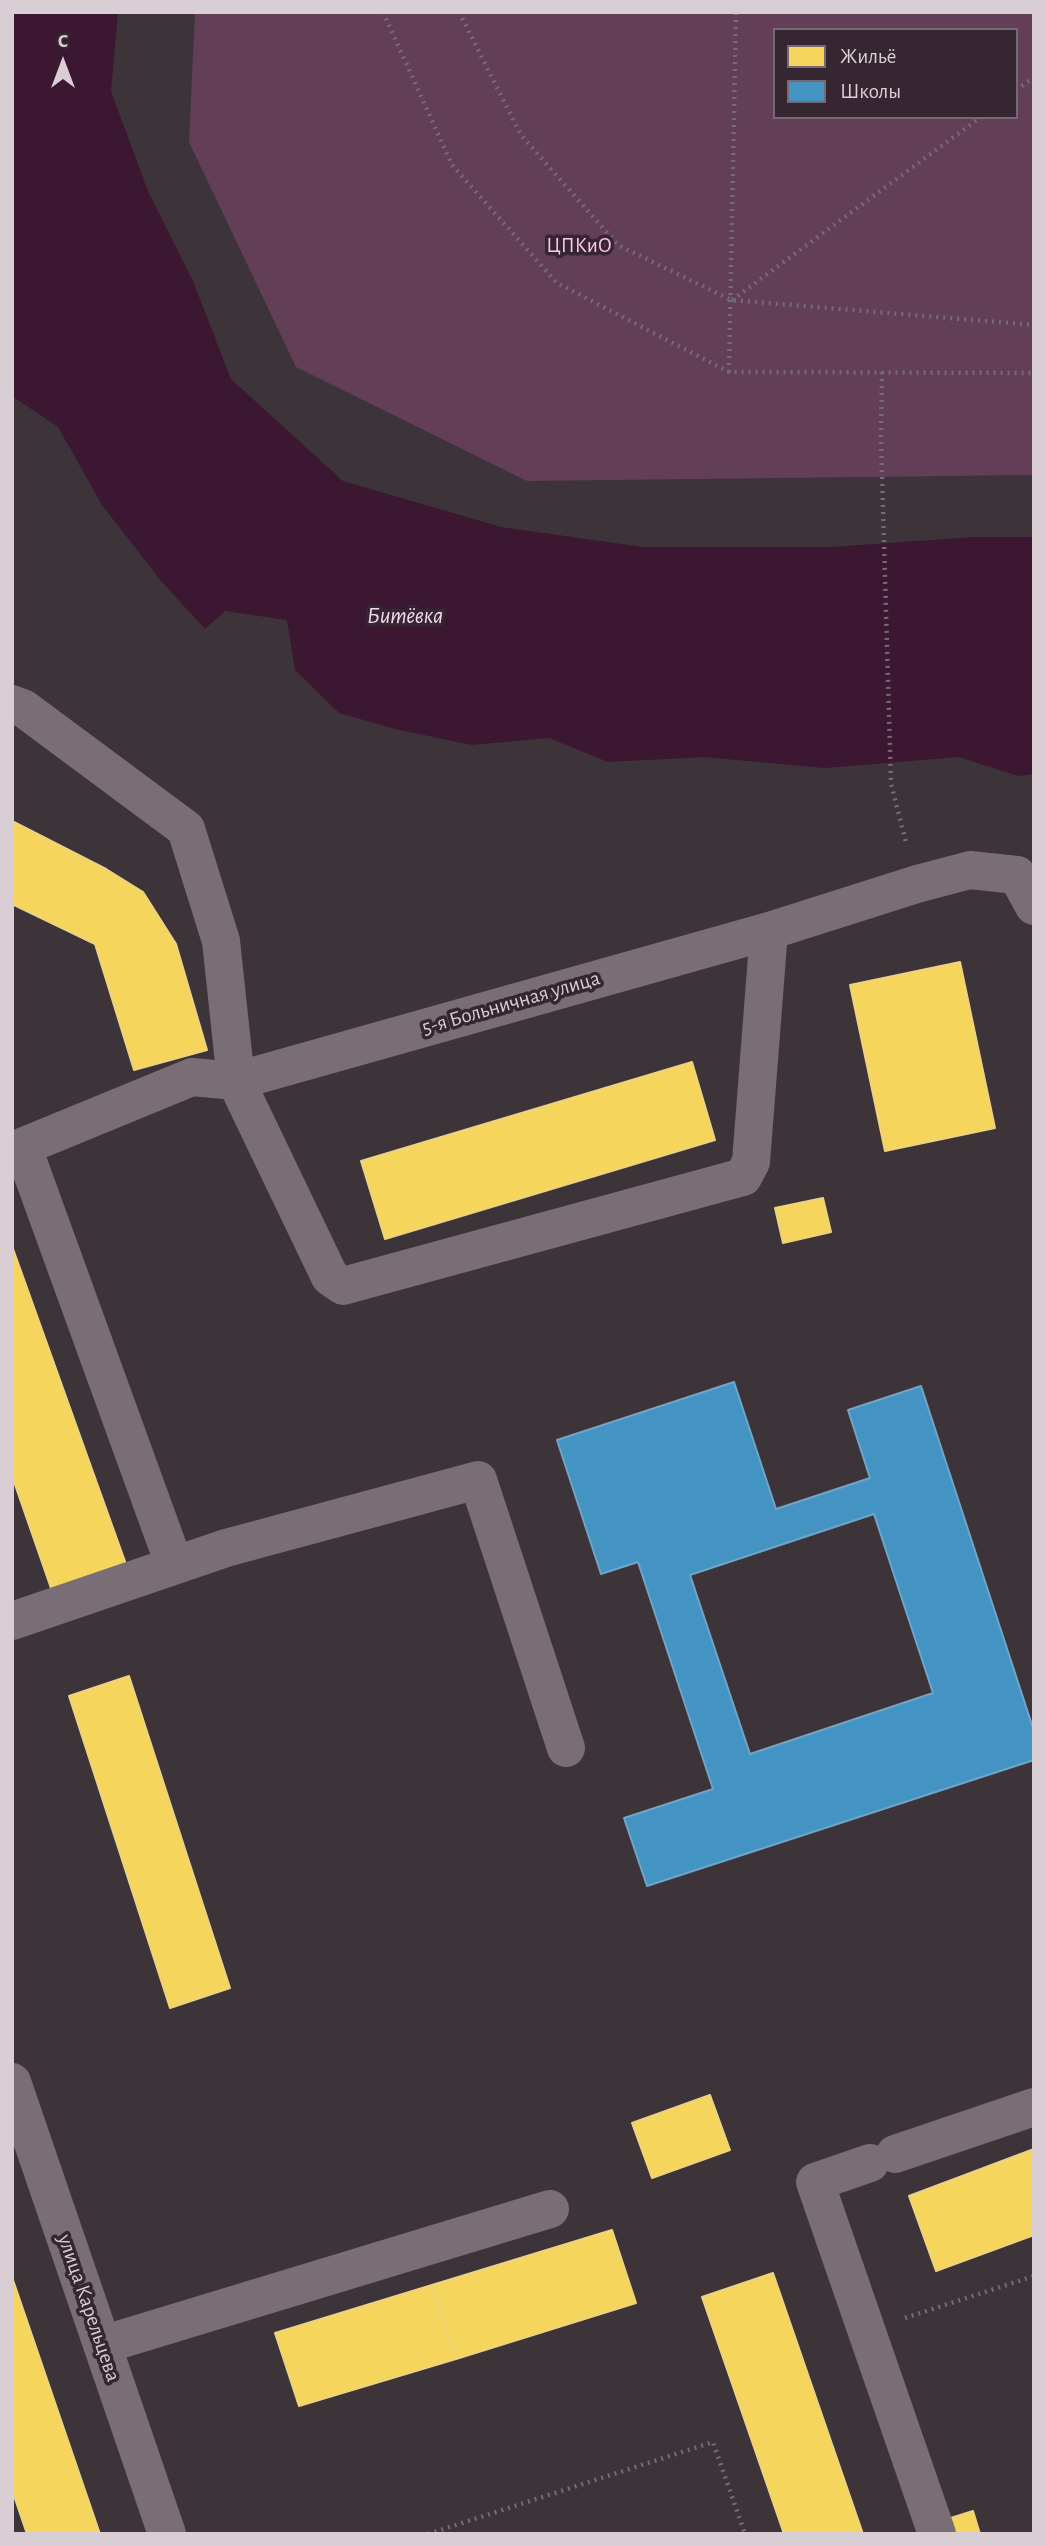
<!DOCTYPE html>
<html>
<head>
<meta charset="utf-8">
<style>
  body { margin:0 }
  #map { position:relative; width:1046px; height:2546px; overflow:hidden; background:#3d343a; font-family:"Alegreya Sans",sans-serif }
  canvas { display:block }
  .frame { position:absolute; inset:0; border:14px solid #d8ced4; pointer-events:none }
  .legend { position:absolute; left:773px; top:28px; width:245px; height:91px; box-sizing:border-box; background:#362631; border:2px solid #776972; margin:0; padding:9px 12px; list-style:none; font-size:21px; color:#d8ced4 }
  .legend li { display:flex; align-items:center; gap:14px; height:35px }
  .legend b { width:35px; border:2px solid #776972 }
  .north { position:absolute; left:28px; top:28px; width:70px; height:70px; -webkit-text-stroke:5px #362631; paint-order:stroke; rotate:0deg; font-size:19px; font-weight:700; line-height:28px; text-align:center; color:#d8ced4 }
  .north::after { content:''; display:block; margin:auto; width:24px; height:32px; background:#d8ced4; clip-path:polygon(50% 0,100% 100%,50% 72%,0 100%) }
</style>
</head>
<body>
<div id="map">
<canvas width="1046" height="2546"></canvas>
<div class="frame"></div>
<ul class="legend">
<li><b style="height:19px;background:#f6d55c"></b>Жильё</li>
<li><b style="height:19px;background:#4393c3"></b>Школы</li>
</ul>
<div class="north">С</div>
</div>
<script>
const ctx = document.querySelector('canvas').getContext('2d');
ctx.lineJoin = 'round';
function paint(path, color) {
  ctx.fillStyle = color;
  ctx.fill(path, 'evenodd');
}
function strokePath(path, color, width, dash) {
  ctx.strokeStyle = color;
  ctx.lineWidth = width;
  ctx.lineCap = dash ? 'butt' : 'round';
  ctx.setLineDash(dash || []);
  ctx.stroke(path);
}
function drawText(font, color, halo, rows, align = 'center') {
  ctx.font = font + ' "Alegreya Sans",sans-serif';
  ctx.lineWidth = 7;
  ctx.setLineDash([]);
  ctx.textBaseline = 'middle';
  ctx.strokeStyle = halo;
  ctx.fillStyle = color;
  for (const [text, x, y, turn = 0] of rows) {
    ctx.save();
    ctx.translate(x, y);
    ctx.rotate((+turn || 0) * Math.PI / 180);
    ctx.textAlign = isNaN(turn) ? turn : align;
    if (halo) ctx.strokeText(text, 0, 0);
    ctx.fillText(text, 0, 0);
    ctx.restore();
  }
}
const green = new Path2D(`
  M195,12H1034V475L527,481L296,367L189,142ZM775,30H1016V117H775Z`);
const water = new Path2D(`
  M12,12H118L111,91L148,191L193,281L231,379L343,481L501,527L643,547H831L974,537H1034V774L1018,776L959,757L825,768L704,757L608,762L549,738L472,745L395,729L339,713L295,670L287,620L225,611L205,629L161,581L102,505L58,427L12,396Z`);
const homes = new Path2D(`
  M12,821L106,869L143,892L176,944L207,1050L134,1070L95,944L12,904Z
  M960,962L995,1128L885,1151L850,985Z
  M692,1062L715,1140L385,1239L361,1161Z
  M823,1198L831,1232L783,1243L775,1208Z
  M12,1246L127,1567L53,1594L12,1476Z
  M129,1676L230,1988L170,2008L69,1696Z
  M710,2095L730,2150L652,2178L632,2123Z
  M1034,2149V2235L936,2271L909,2196Z
  M612,2230L636,2303L456,2359L432,2285Z
  M773,2273L863,2534H784L702,2297Z
  M12,2277L100,2534H27L12,2490Z
  M432,2285L456,2359L299,2406L275,2333Z
  M973,2511L980,2534H942L938,2522Z`);
const schools = new Path2D(`
  M734,1382L776,1509L870,1478L848,1410L921,1386L1034,1731V1760L647,1886L624,1818L713,1789L638,1562L601,1574L557,1440ZM874,1514L933,1693L750,1754L690,1575Z`);
const path = new Path2D(`
  M383,12L452,165L557,283L729,372L1034,373
  M459,12L521,135L618,245L731,300L1034,325
  M1016,90L1034,77
  M732,300L981,117
  M729,372L736,12
  M882,372L881,438L891,784L907,846
  M905,2318L1034,2276
  M428,2534L713,2442L745,2534`);
const minor = new Path2D(`
  M12,704L23,708L186,829L221,941L236,1081L330,1277L343,1286L743,1177L751,1162L769,931
  M23,1148L174,1564
  M12,1151L192,1077L236,1081L769,931L917,884L970,870L1017,875L1034,906
  M12,1621L226,1548L478,1480L566,1748
  M12,2082L167,2534
  M895,2154L1034,2107
  M870,2163L815,2182L937,2534
  M102,2345L550,2209`);
const parkNames = [
  ["ЦПКиО",579,246]
];
const streetNames = [
  ["5-я Больничная улица",511,1003,-16],
  ["улица Карельцева",89,2308,71]
];
const waterNames = [
  ["Битёвка",405,616]
];
paint(green, '#623e57');
paint(water, '#3b1731');
paint(homes, '#f6d55c');
strokePath(homes, '#edd380', 2);
paint(schools, '#4393c3');
strokePath(schools, '#70a5c8', 2);
strokePath(path, '#756b71', 4.5, [2, 5]);
strokePath(minor, '#796d76', 38);
drawText('21px', '#fec4eb', '#362631', parkNames);
drawText('21px', '#d8ced4', '#362631', streetNames);
drawText('italic 23px', '#f6d8ec', '#362631', waterNames);
</script>
</body>
</html>
